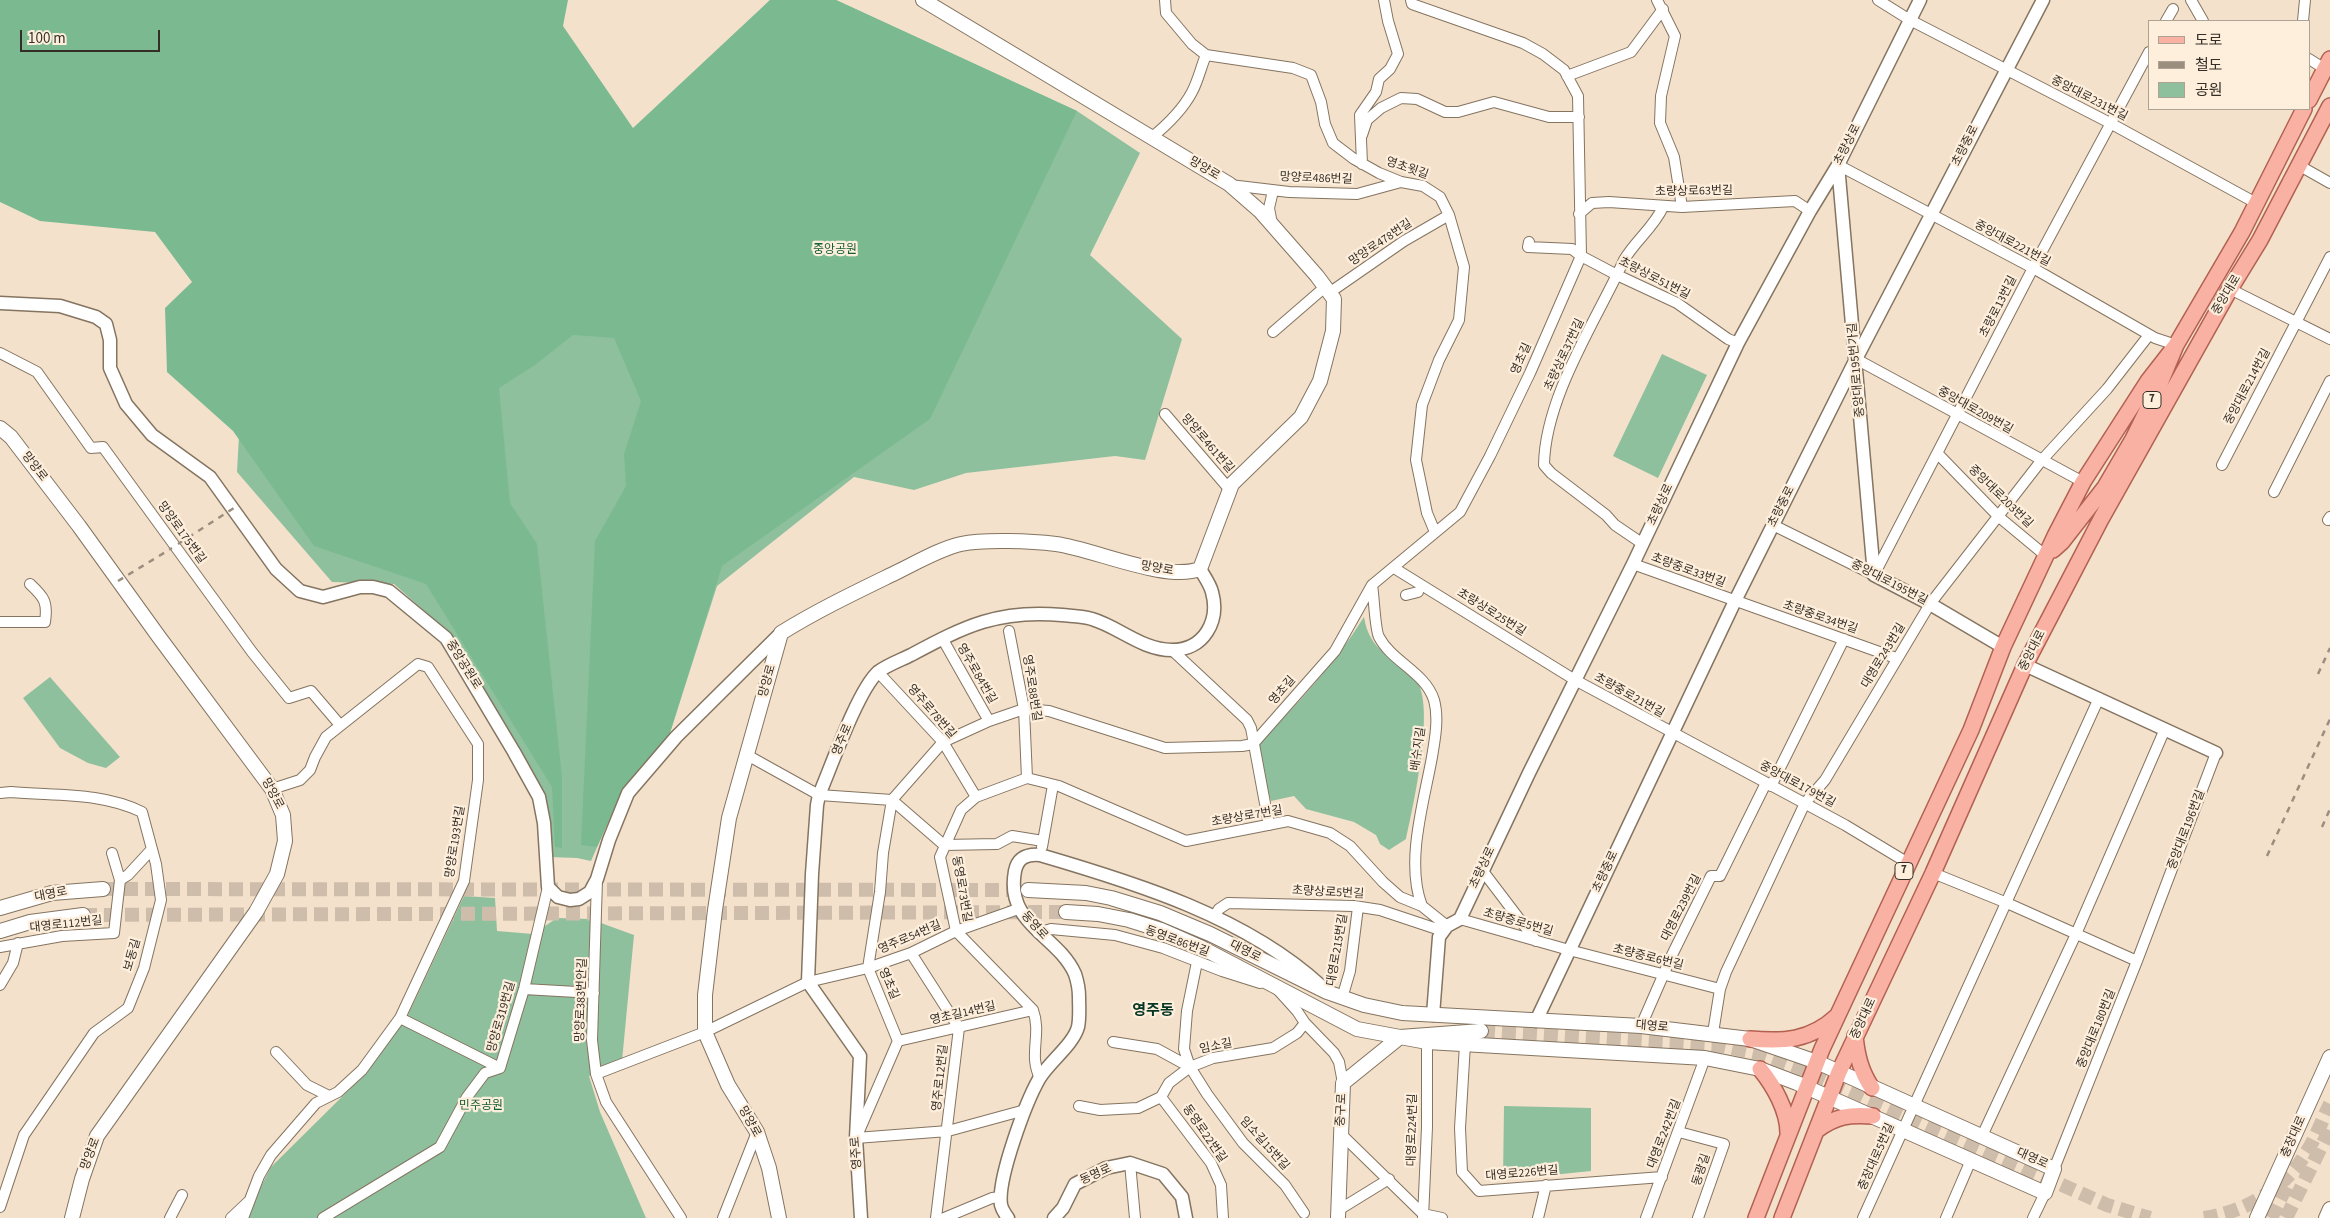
<!DOCTYPE html>
<html>
<head>
<meta charset="utf-8">
<style>
  body { margin:0 }
  #map { position:relative; width:2330px; height:1218px; overflow:hidden; background:#f4e1cb; font-family:"Source Sans 3","Noto Sans KR",sans-serif }
  canvas { display:block }
  .legend { position:absolute; left:2148px; top:20px; width:162px; height:90px; box-sizing:border-box; background:#feefdd; border:1px solid #aea294; margin:0; padding:6px 9px; list-style:none; font-size:15px; color:#352e26 }
  .legend li { display:flex; align-items:center; gap:10px; height:25px }
  .legend b { width:25px; border:1px solid #aea294 }
  .scale { position:absolute; left:20px; top:30px; width:140px; height:22px; box-sizing:border-box; border:2px solid #352e26; border-top:0; padding-left:6px; font-size:15px; line-height:18px; white-space:nowrap; color:#352e26; -webkit-text-stroke:4px #feefdd; paint-order:stroke }
</style>
</head>
<body>
<div id="map">
<canvas width="2330" height="1218"></canvas>
<ul class="legend">
<li><b style="height:6px;background:#f9b1a4"></b>도로</li>
<li><b style="height:6px;background:#9c8e7f"></b>철도</li>
<li><b style="height:14px;background:#8ec09e"></b>공원</li>
</ul>
<div class="scale">100 m</div>
</div>
<script>
const ctx = document.querySelector('canvas').getContext('2d');
ctx.lineJoin = 'round';
function paint(path, color) {
  ctx.fillStyle = color;
  ctx.fill(path, 'evenodd');
}
function strokePath(path, color, width, dash) {
  ctx.strokeStyle = color;
  ctx.lineWidth = width;
  ctx.lineCap = dash ? 'butt' : 'round';
  ctx.setLineDash(dash || []);
  ctx.stroke(path);
}
function drawText(font, color, halo, rows, align = 'center') {
  ctx.font = font + ' "Source Sans 3","Noto Sans KR",sans-serif';
  ctx.lineWidth = 4.5;
  ctx.setLineDash([]);
  ctx.textBaseline = 'middle';
  ctx.strokeStyle = halo;
  ctx.fillStyle = color;
  for (const [text, x, y, turn = 0] of rows) {
    ctx.save();
    ctx.translate(x, y);
    ctx.rotate((+turn || 0) * Math.PI / 180);
    ctx.textAlign = isNaN(turn) ? turn : align;
    if (halo) ctx.strokeText(text, 0, 0);
    ctx.fillText(text, 0, 0);
    ctx.restore();
  }
}
const green = new Path2D(`
  M770,0H836L1077,111L1140,153L1090,255L1182,339L1145,460L1115,456L966,473L914,490L854,477L717,586L669,736L623,789L591,861L577,858L549,857L548,823L449,633L394,584L332,582L237,472L240,417L557,215Z
  M1662,354L1707,375L1658,478L1613,456Z
  M1364,617C1370,655 1396,655 1416,680C1436,705 1413,807 1406,839L1389,850L1380,844L1376,835L1354,822L1306,809L1294,796L1271,801L1255,747C1295,707 1334,665 1364,617Z
  M50,677L120,757L106,768L88,763L60,748L23,698Z
  M464,896L495,898L497,931L533,934L557,918L590,919L634,935L622,1061L589,1076L600,1112L646,1218H237L253,1202L271,1167L365,1074L407,1017Z
  M1504,1106L1591,1108V1171L1503,1180Z`);
const forest = new Path2D(`
  M0,0H568L563,26L633,128L770,0H836L1077,111L930,419L722,566L669,736L623,789L597,847L581,845L595,541L626,486L624,454L641,401L614,338L573,335L535,365L499,388L510,503L537,544L562,777V848L555,847L552,787L426,584L314,546L233,431L167,372L165,308L192,282L155,232L40,221L0,202Z`);
const secondaryTunnel = new Path2D(`
  M103,889L1028,890
  M83,915L1066,912
  M1481,1031L1723,1046L1765,1055L1798,1067L2107,1205L2150,1218
  M2204,1218C2245,1212 2285,1189 2306,1153C2316,1138 2322,1120 2330,1104
  M2271,1218L2289,1181
  M2286,1218L2330,1129`);
const minor = new Path2D(`
  M1165,0L1166,13L1192,44L1206,55L1293,68L1311,75L1321,102L1325,124L1333,143L1354,159L1379,173L1401,182L1423,186L1440,197L1449,215L1464,267L1459,320L1439,360L1422,405L1416,460L1427,513L1435,532
  M1657,0L1675,36L1661,96L1660,123L1674,157L1682,207
  M1878,0L1910,20L2110,123L2256,203
  M2191,0L2203,21
  M2166,21L2173,9
  M2303,21L2305,0
  M2309,59L2325,69
  M1567,76L1631,52L1663,9
  M1362,135L1367,120L1381,108L1401,98L1417,99L1445,112H1458L1494,102L1549,117H1579
  M1151,138C1167,125 1182,111 1192,92C1198,81 1201,67 1206,55
  M1362,164L1360,115L1376,92L1379,79L1390,69L1398,54L1388,21L1384,0
  M1838,165L2033,268L2155,338L2176,345
  M2300,166L2330,183
  M1230,185L1289,192L1357,194L1401,182
  M1579,214L1592,203L1609,202L1682,207L1795,201L1810,211
  M1272,224L1269,208L1273,191
  M1529,242L1528,247L1572,249L1581,256L1617,275L1677,303L1728,339L1738,343
  M2230,289L2330,339
  M1329,293L1404,241L1449,215
  M1273,332L1325,287
  M0,353L37,372L91,448L103,447L252,652L289,698L311,691L340,725
  M1856,359L2083,482
  M1165,414L1230,490
  M1938,454L1999,517L2046,556
  M2222,465L2330,257
  M2274,492L2330,381
  M2328,520L2330,517
  M1773,525L1874,575L2033,268L2149,52
  M1643,544L1615,525L1606,515L1551,473L1544,465C1545,397 1596,321 1624,260C1635,241 1654,227 1663,207
  M1633,564L1896,658
  M1394,568L1575,680L1845,825L1908,863
  M1372,585C1374,596 1375,630 1379,637C1392,662 1425,672 1434,700C1439,718 1435,739 1432,757C1424,802 1405,862 1422,906
  M1406,595L1418,592
  M0,622H45C48,602 44,597 30,584
  M1009,631L1024,709L1027,778
  M942,638L989,721
  M1172,650L1247,720L1251,728L1269,825
  M878,672L943,742L976,797
  M747,755L819,795L892,800L944,845L997,844L1012,836L1043,841
  M1027,778L1059,786L1186,841L1288,821L1330,833L1350,846L1383,882L1400,897L1422,906L1447,926
  M1027,778L976,797L961,810L940,857L956,931L1033,1010C1042,1035 1028,1054 1040,1078
  M1771,786L1844,639
  M0,793L11,792C55,796 102,792 142,812L156,864L161,900L144,968L128,1008L94,1033L24,1135L0,1207
  M1042,847L1053,785
  M1482,870L1536,941
  M1933,873L2007,903L2137,961
  M120,880L128,875L152,849
  M597,880L592,1040L596,1074L606,1102L681,1218
  M1214,917L1219,909L1228,903L1354,906L1380,910L1443,931
  M1460,919L1569,950L1720,989
  M1038,933L1051,929L1115,935L1163,948L1222,971L1260,983
  M0,947L62,936L114,933L120,880L112,853
  M911,953L959,1028L936,1218
  M1197,962L1187,1011L1184,1049L1190,1067L1207,1094L1243,1143L1285,1185L1304,1213
  M0,985L13,963L18,943
  M524,989L594,993
  M1278,990L1297,1011L1305,1023L1334,1053L1339,1062L1343,1083
  M1342,998L1350,971L1358,907
  M400,1018L500,1068
  M1641,1026L1672,955L1711,876H1720L1766,783
  M1713,1033L1720,989L1726,972L1805,803L1825,780L1930,604L2041,461L2107,389L2149,335
  M898,1041L1033,1010
  M1113,1042L1157,1049L1190,1067
  M1465,1044L1460,1128L1462,1172L1479,1191L1662,1177
  M276,1052L307,1085L329,1096
  M596,1074L705,1032L808,982L868,968L911,953L956,931L1018,909
  M1161,1097L1211,1163L1221,1185L1223,1218
  M1079,1106L1100,1110L1138,1108L1161,1097L1169,1083L1190,1067L1213,1058L1273,1048L1297,1033L1305,1023
  M1025,1110L948,1131L856,1138L898,1041L868,968L880,892L883,853L892,800L943,742L989,721L1024,709L1049,711L1165,748L1242,746L1253,744L1335,651L1372,585L1460,512L1490,456L1530,373L1581,256L1578,96L1564,70L1543,54L1523,43L1412,4L1411,0
  M1679,1132L1724,1144L1698,1218
  M1340,1133L1423,1214L1442,1218
  M1982,1136L2076,934L2165,729
  M1130,1163L1135,1218
  M2054,1169L2137,961L2216,753
  M1337,1211L1389,1179
  M170,1218L182,1195
  M231,1218L248,1202
  M243,1218L259,1176L271,1155L316,1103L338,1092L362,1070L400,1018L464,881L478,780V744L428,667L418,664L326,737L315,757L310,770L300,780L272,789
  M323,1218L440,1147L467,1097L485,1073L500,1068L524,989L548,887
  M723,1218L757,1132
  M944,1218L992,1198L1001,1197
  M1423,1218L1427,1127V1042
  M1538,1218L1546,1185
  M1646,1218L1705,1058
  M1863,1218L2099,698
  M1946,1218L1971,1160
  M2033,1218L2045,1193`);
const tertiary = new Path2D(`
  M1838,165L1874,575L1930,604L2003,647
  M0,303L60,306L96,317L106,324L110,340V368L126,404L152,435L210,477L276,569L300,591L323,597L360,587H373L389,591L446,638L514,752L539,797L544,823L548,887L558,897L570,900L579,899L590,892L597,879L609,840L628,793L676,737L781,633
  M2025,665L2216,753
  M1433,1015L1439,937L1447,926L1460,919L1529,773L1633,564L1738,343L1810,211L1838,165L1920,0
  M1536,1021L1735,601L1856,359L2043,0
  M861,1218L856,1138L860,1056L808,982L812,874L817,805L819,795C831,767 858,690 878,672C887,665 901,660 911,655C965,626 999,609 1062,615C1071,616 1083,616 1092,619C1119,627 1142,650 1172,650C1204,650 1220,621 1212,592C1210,584 1204,576 1200,569
  M1008,1218C1005,1214 1002,1209 1001,1205C997,1179 1026,1102 1039,1079C1049,1062 1073,1045 1078,1027C1080,1018 1079,1006 1079,997C1079,990 1077,980 1075,974C1057,934 1005,925 1015,871C1018,857 1027,854 1040,855C1136,883 1246,917 1321,986
  M1054,1218L1063,1208L1075,1184L1106,1168L1130,1163L1163,1174L1182,1197L1186,1218`);
const secondary = new Path2D(`
  M0,428L11,437L79,526L159,637L272,789L283,815L285,841L277,874L256,912L97,1136L82,1179L72,1218
  M1028,890L1086,893L1111,898L1160,913L1210,934L1327,992L1364,1005L1402,1013L1641,1026L1750,1039L1817,1062L2054,1169L2045,1193L1797,1083L1760,1069L1705,1058L1427,1042L1357,1029L1202,948L1161,930L1129,920L1098,914L1066,912
  M0,908L52,893L103,889
  M0,931L30,922L83,915
  M779,1218L769,1168L757,1132L728,1085L705,1032V995L715,910L729,818L781,633C818,610 856,592 895,573C916,563 939,549 961,544C984,539 1032,541 1056,544C1094,549 1165,582 1200,569L1232,484L1301,417L1320,381L1333,331L1334,299L1317,276L1260,211L1229,184L923,0
  M1338,1218L1343,1083L1400,1037L1481,1031
  M2257,1218L2330,1057
  M2326,1218L2330,1209`);
const primary = new Path2D(`
  M2309,100L2330,59
  M2053,550L2062,542L2105,487L2133,439L2159,386L2176,345L2242,232L2304,109
  M1855,1036C1857,1056 1861,1072 1872,1088
  M1750,1039C1783,1042 1810,1041 1837,1016
  M1760,1069C1774,1086 1788,1111 1788,1133
  M1817,1130C1836,1116 1850,1114 1873,1116
  M1756,1218L1822,1049L1971,730L2003,647L2055,536L2083,482L2148,381L2176,345
  M1782,1218L1839,1072L1933,873L2025,665L2101,519L2230,289L2260,240L2330,106`);
const rail = new Path2D(`
  M178,544L234,508
  M118,581L172,548
  M2318,674L2330,648
  M2322,827L2330,809
  M2267,856L2330,719`);
const shields = [
  [2152,400,18],
  [1904,871,18]
];
const shieldNames = [
  ["7",2152,400],
  ["7",1904,871]
];
const streetNames = [
  ["중앙대로231번길",2089,99,27],
  ["초량상로",1848,145,-63],
  ["초량중로",1966,146,-63],
  ["망양로",1204,169,31],
  ["영초윗길",1407,169,19],
  ["망양로486번길",1316,179,2],
  ["초량상로63번길",1694,192,-1],
  ["망양로478번길",1381,243,-34],
  ["중앙대로221번길",2012,244,28],
  ["초량상로51번길",1654,279,27],
  ["중앙대로",2227,295,-59],
  ["초량로13번길",1999,307,-63],
  ["초량상로37번길",1565,355,-65],
  ["영초길",1522,359,-66],
  ["중앙대로195번가길",1857,370,-95],
  ["중앙대로214번길",2248,387,-62],
  ["중앙대로209번길",1975,411,29],
  ["망양로461번길",1207,444,49],
  ["망양로",34,467,52],
  ["중앙대로203번길",2000,497,44],
  ["초량상로",1661,505,-65],
  ["초량중로",1782,507,-63],
  ["망양로175번길",181,533,54],
  ["망양로",1157,569,10],
  ["초량중로33번길",1688,571,20],
  ["중앙대로195번길",1889,583,27],
  ["초량상로25번길",1491,613,32],
  ["초량중로34번길",1820,618,19],
  ["중앙대로",2033,651,-63],
  ["대영로243번길",1884,656,-59],
  ["중앙공원로",463,665,58],
  ["영주로84번길",976,674,60],
  ["망양로",768,681,-74],
  ["영주로88번길",1031,688,81],
  ["영초길",1283,691,-49],
  ["초량중로21번길",1629,696,29],
  ["영주로78번길",931,712,49],
  ["영주로",843,740,-67],
  ["배수지길",1419,749,-82],
  ["중앙대로179번길",1797,785,28],
  ["망양로",272,794,62],
  ["초량상로7번길",1247,817,-10],
  ["중앙대로196번길",2187,830,-69],
  ["망양로193번길",456,842,-81],
  ["초량상로",1483,868,-65],
  ["초량중로",1606,872,-65],
  ["동영로73번길",961,889,80],
  ["초량상로5번길",1328,893,3],
  ["대영로",51,895,-11],
  ["대영로239번길",1682,908,-63],
  ["초량중로5번길",1518,923,16],
  ["대영로112번길",66,925,-6],
  ["동영로",1034,926,48],
  ["영주로54번길",910,938,-23],
  ["동영로86번길",1177,942,20],
  ["대영로215번길",1338,950,-80],
  ["대영로",1245,952,27],
  ["보동길",133,955,-74],
  ["초량중로6번길",1648,958,14],
  ["영초길",888,984,67],
  ["망양로383번안길",582,1000,-88],
  ["영초길14번길",963,1014,-13],
  ["망양로319번길",502,1017,-74],
  ["중앙대로",1864,1019,-65],
  ["대영로",1652,1027,5],
  ["중앙대로180번길",2097,1029,-68],
  ["임소길",1216,1047,-12],
  ["영주로12번길",941,1078,-84],
  ["중구로",1342,1110,-87],
  ["망양로",749,1122,61],
  ["대영로224번길",1413,1130,-89],
  ["동영로22번길",1204,1134,55],
  ["대영로242번길",1665,1134,-69],
  ["충장대로",2294,1137,-66],
  ["임소길15번길",1264,1144,48],
  ["영주로",857,1153,-94],
  ["망양로",91,1154,-69],
  ["충장대로5번길",1877,1157,-66],
  ["대영로",2032,1159,24],
  ["동광길",1702,1170,-72],
  ["대영로226번길",1522,1174,-5],
  ["동명로",1096,1175,-24]
];
const parkNames = [
  ["중앙공원",835,250],
  ["민주공원",481,1106]
];
const quarterNames = [
  ["영주동",1153,1012]
];
paint(green, '#8ec09e');
paint(forest, '#7bba91');
strokePath(secondaryTunnel, '#cebdaa', 14, [14, 7]);
strokePath(minor, '#847460', 12);
strokePath(tertiary, '#847460', 15);
strokePath(secondary, '#847460', 16);
strokePath(primary, '#b26151', 18);
strokePath(minor, '#fff', 10);
strokePath(tertiary, '#fff', 12);
strokePath(secondary, '#fff', 14);
strokePath(primary, '#f9b1a4', 15);
strokePath(rail, '#9c8e7f', 2.5, [6, 6]);
for (const [x, y, w] of shields) {
  const box = new Path2D();
  box.roundRect(x - w / 2, y - 8.5, w, 17, 4);
  ctx.fillStyle = '#feefdd';
  ctx.fill(box);
  strokePath(box, '#352e26', 1);
}
drawText('bold 11px', '#352e26', null, shieldNames);
drawText('12px', '#352e26', '#feefdd', streetNames);
drawText('12px', '#145e37', '#feefdd', parkNames);
drawText('bold 15px', '#063624', '#feefdd', quarterNames);
</script>
</body>
</html>
